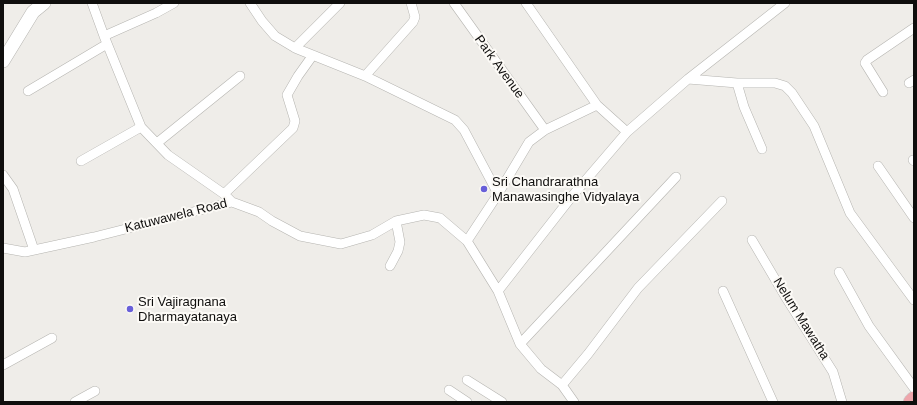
<!DOCTYPE html>
<html>
<head>
<meta charset="utf-8">
<style>
  body { margin:0 }
  #map { position:relative; width:917px; height:405px; overflow:hidden; background:#efede9; font-family:Arial,sans-serif }
  canvas { display:block }
  .frame { position:absolute; inset:0; border:4px solid #0f0e0d; pointer-events:none }
</style>
</head>
<body>
<div id="map">
<canvas width="917" height="405"></canvas>
<div class="frame"></div>
</div>
<script>
const ctx = document.querySelector('canvas').getContext('2d');
ctx.lineJoin = 'round';
function strokePath(path, color, width, dash) {
  ctx.strokeStyle = color;
  ctx.lineWidth = width;
  ctx.lineCap = dash ? 'butt' : 'round';
  ctx.setLineDash(dash || []);
  ctx.stroke(path);
}
function drawText(font, color, halo, rows, align = 'center') {
  ctx.font = font + ' Arial,sans-serif';
  ctx.lineWidth = 4;
  ctx.setLineDash([]);
  ctx.textBaseline = 'middle';
  ctx.strokeStyle = halo;
  ctx.fillStyle = color;
  for (const [text, x, y, turn = 0] of rows) {
    ctx.save();
    ctx.translate(x, y);
    ctx.rotate((+turn || 0) * Math.PI / 180);
    ctx.textAlign = isNaN(turn) ? turn : align;
    if (halo) ctx.strokeText(text, 0, 0);
    ctx.fillText(text, 0, 0);
    ctx.restore();
  }
}
const street = new Path2D(`
  M92,3L104,36L141,127L168,155L224,194L232,202
  M250,3L262,21L275,36L295,48L365,76L455,120L464,130L498,194
  M454,3L545,130
  M526,3L597,105
  M104,36L156,13L174,3
  M295,48L340,3
  M365,76L413,22L415,17L411,3
  M688,79L785,3
  M737,83L744,107L762,149
  M909,83L914,80
  M28,91L107,44
  M883,92L865,63L867,60L914,28
  M157,143L240,76
  M913,160L914,161
  M81,161L141,127
  M878,166L914,218
  M3,175L13,189L34,250
  M224,194L293,128L295,121L287,95L298,76L313,55
  M752,240L785,296L833,372L842,402
  M467,241L498,194L529,142L545,130L597,105L627,132L688,79L737,83H775L785,86L792,93L814,126L850,213L914,300
  M3,248L25,252L94,237L232,202L259,212L272,221L300,236L341,244L372,235L396,221L424,215L440,218L467,241L498,291L520,344L541,369L562,385L574,402
  M390,266L398,251L400,242L396,221
  M839,272L869,326L914,388
  M498,291L573,195L627,132
  M723,291L773,402
  M520,344L676,177
  M3,365L52,338
  M467,380L502,402
  M562,385L588,354L638,288L722,201
  M449,390L467,402
  M75,402L95,391`);
const secondary = new Path2D(`
  M3,61L33,12L44,3`);
const primary = new Path2D(`
  M911,402L914,399`);
const markers = [
  [484,189,4,"#685fd9"],
  [130,309,4,"#685fd9"]
];
const streetNames = [
  ["Park Avenue",499,67,54],
  ["Katuwawela Road",176,216,-14],
  ["Nelum Mawatha",801,319,58]
];
const poiNames = [
  ["Sri Chandrarathna",492,182],
  ["Manawasinghe Vidyalaya",492,197],
  ["Sri Vajiragnana",138,302],
  ["Dharmayatanaya",138,317]
];
strokePath(street, '#b5b4b0', 10);
strokePath(secondary, '#b5b4b0', 14);
strokePath(primary, '#cacaca', 16);
strokePath(street, '#fff', 9);
strokePath(secondary, '#fff', 13);
strokePath(primary, '#eea5ab', 15);
for (const [x, y, r, color] of markers) {
  const dot = new Path2D();
  dot.arc(x, y, r, 0, 2 * Math.PI);
  ctx.fillStyle = color;
  ctx.fill(dot);
  strokePath(dot, '#fcfaf6', 1.5);
}
drawText('13px', '#0f0e0d', '#fcfaf6', streetNames);
drawText('13px', '#0f0e0d', '#fcfaf6', poiNames, 'left');
</script>
</body>
</html>
